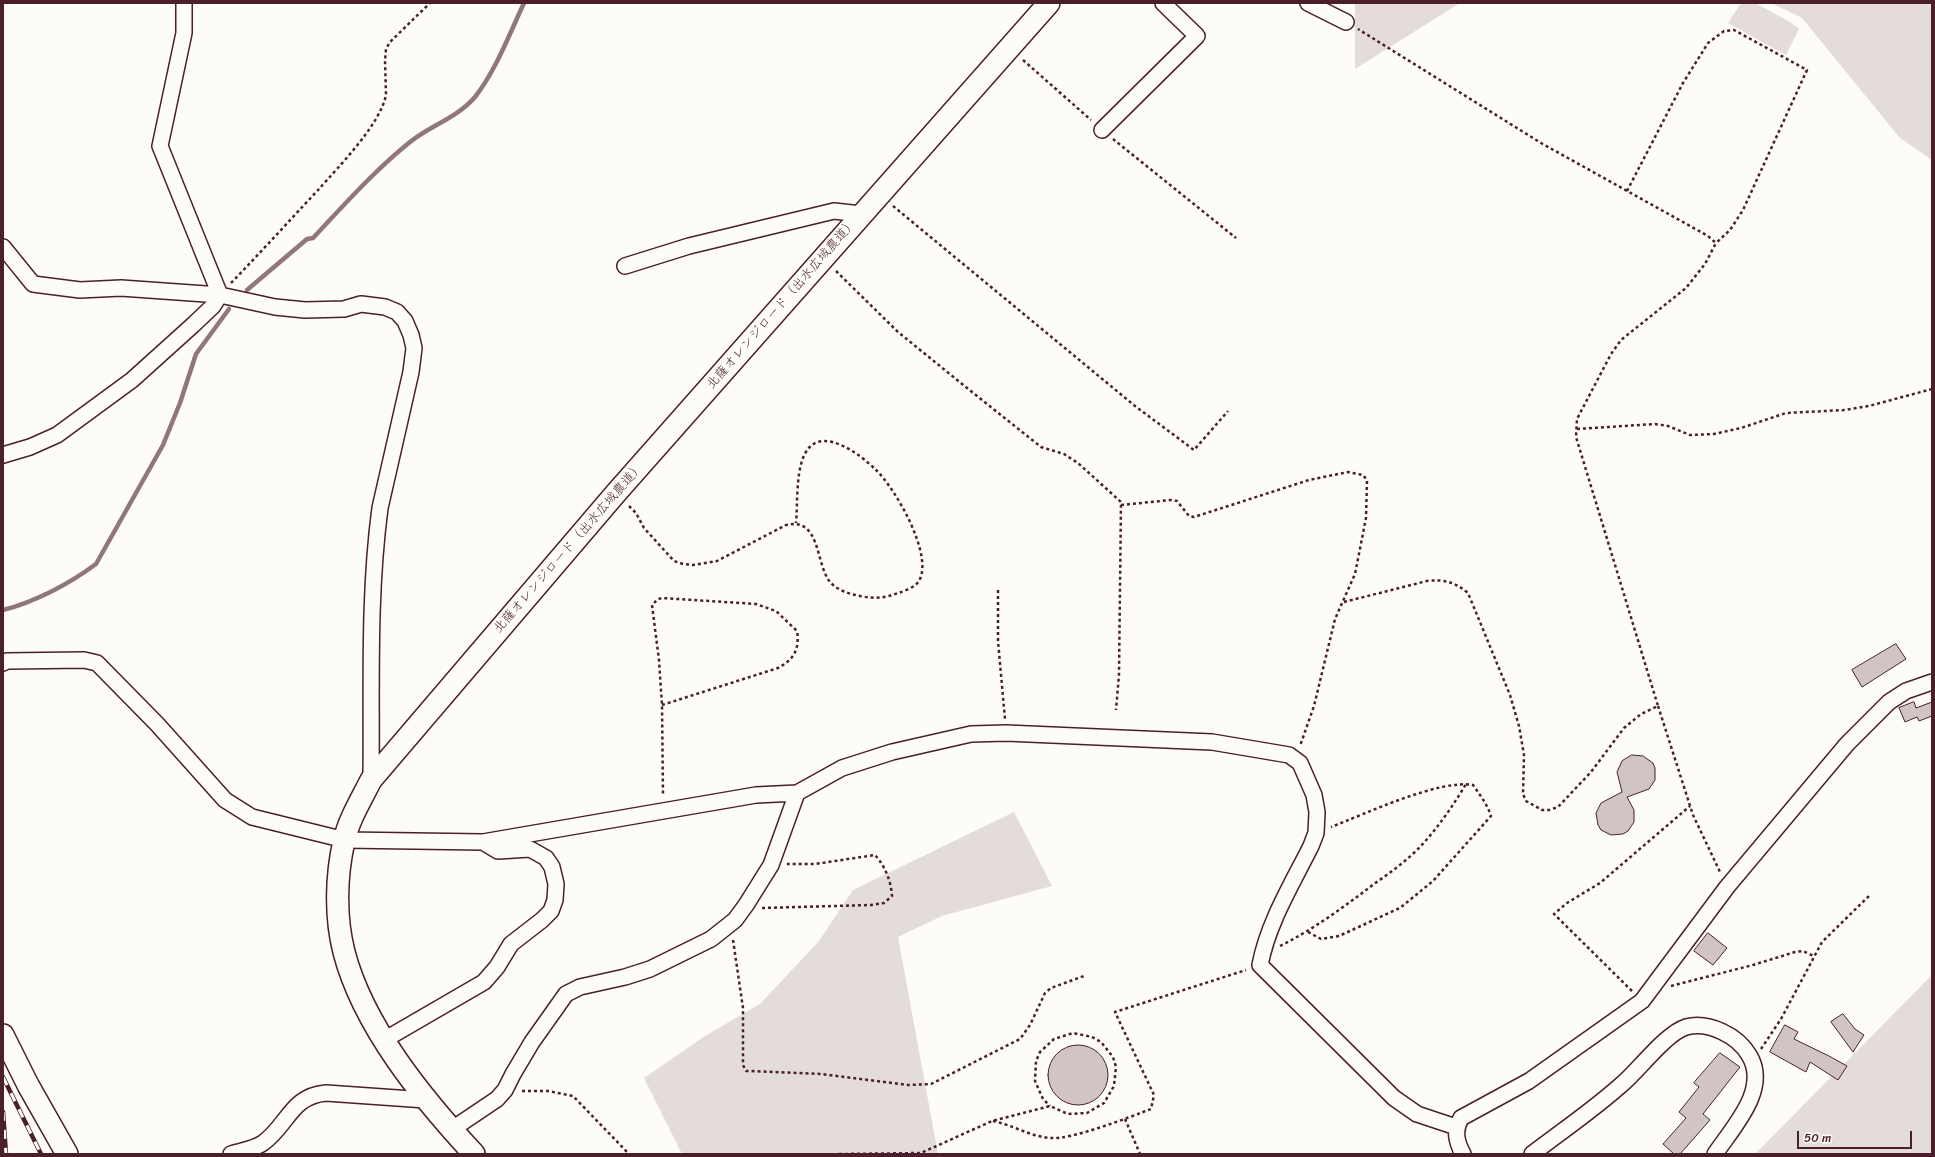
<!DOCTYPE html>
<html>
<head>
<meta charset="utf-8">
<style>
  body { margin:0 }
  #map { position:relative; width:1935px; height:1157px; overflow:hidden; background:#fdfcf7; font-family:Sriracha,sans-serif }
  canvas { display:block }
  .frame { position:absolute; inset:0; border:4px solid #4a1f2b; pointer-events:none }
  .scale { position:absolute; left:1797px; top:1131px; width:115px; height:18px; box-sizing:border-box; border:2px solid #4a1f2b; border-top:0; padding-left:5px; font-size:12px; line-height:14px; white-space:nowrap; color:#4a1f2b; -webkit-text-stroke:3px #fdfcf7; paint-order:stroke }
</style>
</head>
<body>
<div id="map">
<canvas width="1935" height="1157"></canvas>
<div class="frame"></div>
<div class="scale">50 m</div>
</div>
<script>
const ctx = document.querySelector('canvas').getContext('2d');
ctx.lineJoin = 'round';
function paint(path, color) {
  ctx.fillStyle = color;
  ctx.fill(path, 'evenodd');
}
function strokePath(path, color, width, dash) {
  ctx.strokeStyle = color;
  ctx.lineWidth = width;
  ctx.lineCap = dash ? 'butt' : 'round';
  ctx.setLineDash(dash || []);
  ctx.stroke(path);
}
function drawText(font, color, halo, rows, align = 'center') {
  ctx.font = font + ' Sriracha,"Klee One",sans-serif';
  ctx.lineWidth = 3;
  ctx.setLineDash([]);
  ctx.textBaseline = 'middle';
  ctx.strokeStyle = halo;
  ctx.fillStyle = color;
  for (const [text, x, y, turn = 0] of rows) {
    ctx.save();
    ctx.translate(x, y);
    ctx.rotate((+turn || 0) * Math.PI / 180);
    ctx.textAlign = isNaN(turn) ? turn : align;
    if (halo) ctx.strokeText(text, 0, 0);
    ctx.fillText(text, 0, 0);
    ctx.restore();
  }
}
const green = new Path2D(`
  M1355,3H1460L1355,69Z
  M1741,3H1755L1790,22L1799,29L1786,55L1728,23Z
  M1771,3H1932V160L1900,138L1802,18Z
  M1014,812L1052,886L942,916L898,937L938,1154H682L644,1078L705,1036L760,1004L819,941L853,890Z
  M1932,975V1154H1755Z`);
const stream = new Path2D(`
  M247,290L307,239L313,238C344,205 375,170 410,142C431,125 457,118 475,97C495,72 510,33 524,3
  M3,610C35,602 69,584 96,564L163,445L180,403L196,354L229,309`);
const building = new Path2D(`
  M1896,644L1906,659L1862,687L1852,670Z
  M1914,702L1916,708L1932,702V716L1919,721L1917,717L1905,722L1899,708Z
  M1632,755L1643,756L1653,763L1655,768V780L1649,789L1627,797L1634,810V822L1628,831L1623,834L1611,835L1601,830L1598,825L1596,813L1601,803L1622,792L1617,772L1622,761Z
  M1708,933L1727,948L1713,965L1694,951Z
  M1843,1014L1855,1029L1864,1035L1853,1052L1831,1022Z
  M1785,1025L1798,1032L1794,1039L1829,1056L1847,1066L1838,1080L1810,1062L1806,1072L1770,1052Z
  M1048 1075a30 30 0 1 1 60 0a30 30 0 1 1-60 0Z
  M1720,1053L1740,1067L1703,1114L1710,1120L1680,1154H1674L1663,1144L1686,1118L1679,1112L1699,1087L1694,1083Z`);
const path = new Path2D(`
  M1023,60L1091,120
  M1113,139L1236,238
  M1627,191L1683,83L1708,43L1724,31L1734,30L1807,70L1743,210L1730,230L1716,243
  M893,206L1135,406L1194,450L1228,411
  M836,271L898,332L967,388L1041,447L1064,454L1078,463L1121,502L1119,675L1116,710
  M231,283C261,252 290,220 319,189C339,166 380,125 386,95L385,60L386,49L390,42L430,3
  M1577,429L1655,424L1668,426L1690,435L1714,434L1741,428L1786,413L1845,410L1869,406L1932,389
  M1121,505L1171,500L1177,501L1189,516L1194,517L1309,480L1348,472L1363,475L1367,480L1366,518L1355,574L1335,619L1314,706L1300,746
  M629,506L636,513L644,528L674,561L683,564L693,565L717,561L786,525C821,517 815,563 830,582C837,590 849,594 860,596C874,599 885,598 898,593C905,591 915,587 919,581C934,555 895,488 876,470C862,456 825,427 808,449C795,465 798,503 796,523
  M998,590V641L1005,719
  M1344,602L1427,581C1444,579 1455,582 1468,593L1510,695L1519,726L1524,755L1523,794L1526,801L1542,810H1549L1558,807L1591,772L1624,728L1641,714L1658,706L1576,437L1577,419L1611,354L1621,340L1686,288L1705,264L1716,243L1708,236L1541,143L1358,29
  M662,705L778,668C793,660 800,650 797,631L776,611L756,604L662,598L658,599L652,605L659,660L662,705L663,796
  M1658,706L1693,815L1720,872
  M762,908L871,905L884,903L892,896C891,881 885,866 875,855L815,864H787
  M1308,932L1321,939L1339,936L1400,908L1433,881L1491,816C1487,804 1480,795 1473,785C1439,779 1365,814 1331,827
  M733,940L743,1008V1065L746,1071H750L821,1074L908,1085L931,1084L1020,1039L1030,1025L1045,993L1051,988L1084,976
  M1280,946C1314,929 1344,907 1374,884C1390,873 1406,861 1419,848C1437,829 1453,806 1466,784
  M1671,986L1753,965L1795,952L1803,951L1814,956
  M1632,991L1554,914L1567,903L1600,883L1690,806
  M1761,1049L1781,1019L1822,942L1871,894
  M522,1091H548L573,1096L629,1154
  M1125,1119L1140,1154
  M993,1121C1013,1125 1031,1137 1051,1138C1071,1140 1130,1117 1151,1109L1154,1095L1115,1012L1246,970
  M839,1154L921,1153L992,1121L1050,1106L1068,1114L1087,1113L1104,1103L1114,1086L1116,1067L1113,1057L1101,1042L1092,1037L1073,1033L1054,1039L1040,1052L1036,1061L1035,1081L1043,1099L1050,1106`);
const street = new Path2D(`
  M184,3V33L160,146L220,295
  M1308,3L1346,22
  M1102,130L1197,36L1163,3
  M3,247L33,284L80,290L121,288L220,295L275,307L305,310L344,309L361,304L385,307L397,312L405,321L411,335L414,348L411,372L380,508C368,598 372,690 371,780
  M625,266L689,246L834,211L861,214
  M3,455L30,447L57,435L132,380L193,325L213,306L220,295
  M3,663L7,661L84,660L97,663L157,724L225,800L252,817L345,840L483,842L756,795L797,793L842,768L892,752L971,734L1006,733L1212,742L1289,755L1300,763L1314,795L1317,812L1316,833L1311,846C1292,884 1268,923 1260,965L1394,1098L1417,1114L1456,1127
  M384,1040L484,982L497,967L511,944L542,920L551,911L555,900L556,884L552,867L546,858L530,849L498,851L483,842
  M451,1130L497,1099L505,1090L513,1074L532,1042L566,994L580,987L625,977L650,969L711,939L735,920L746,905L771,865L797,793
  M231,1154C241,1151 254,1149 263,1143C288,1125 291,1096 326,1093L426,1100
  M1463,1154C1456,1141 1454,1131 1461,1118L1529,1081L1642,1001L1727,887L1847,744L1889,702L1906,691L1932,682
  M1532,1154C1562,1131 1593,1110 1621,1085C1639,1070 1665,1034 1686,1027C1709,1021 1738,1036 1749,1055C1770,1089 1733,1127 1715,1154`);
const secondary = new Path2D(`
  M3,1035L28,1085L67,1154
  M474,1154C423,1099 363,1026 344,952C335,917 336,876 344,841C349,819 361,800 371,780L616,493L1049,3`);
const rail = new Path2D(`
  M3,1077L41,1154
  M3,1112L6,1154`);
const streetNames = [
  ["北薩オレンジロード（出水広域農道）",782,304,-49],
  ["北薩オレンジロード（出水広域農道）",569,548,-49]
];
paint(green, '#e3dcda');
strokePath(stream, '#91777b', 4.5);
paint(building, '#d0c5c4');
strokePath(building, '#4a1f2b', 1);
strokePath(street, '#4a1f2b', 18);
strokePath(secondary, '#4a1f2b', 24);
strokePath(path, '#4a1f2b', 2.5, [3, 3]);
strokePath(street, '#fdfcf7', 15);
strokePath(secondary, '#fdfcf7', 21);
strokePath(rail, '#4a1f2b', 4.5);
strokePath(rail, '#fdfcf7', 3, [9]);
drawText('13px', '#4a1f2b', '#fdfcf7', streetNames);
</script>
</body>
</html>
